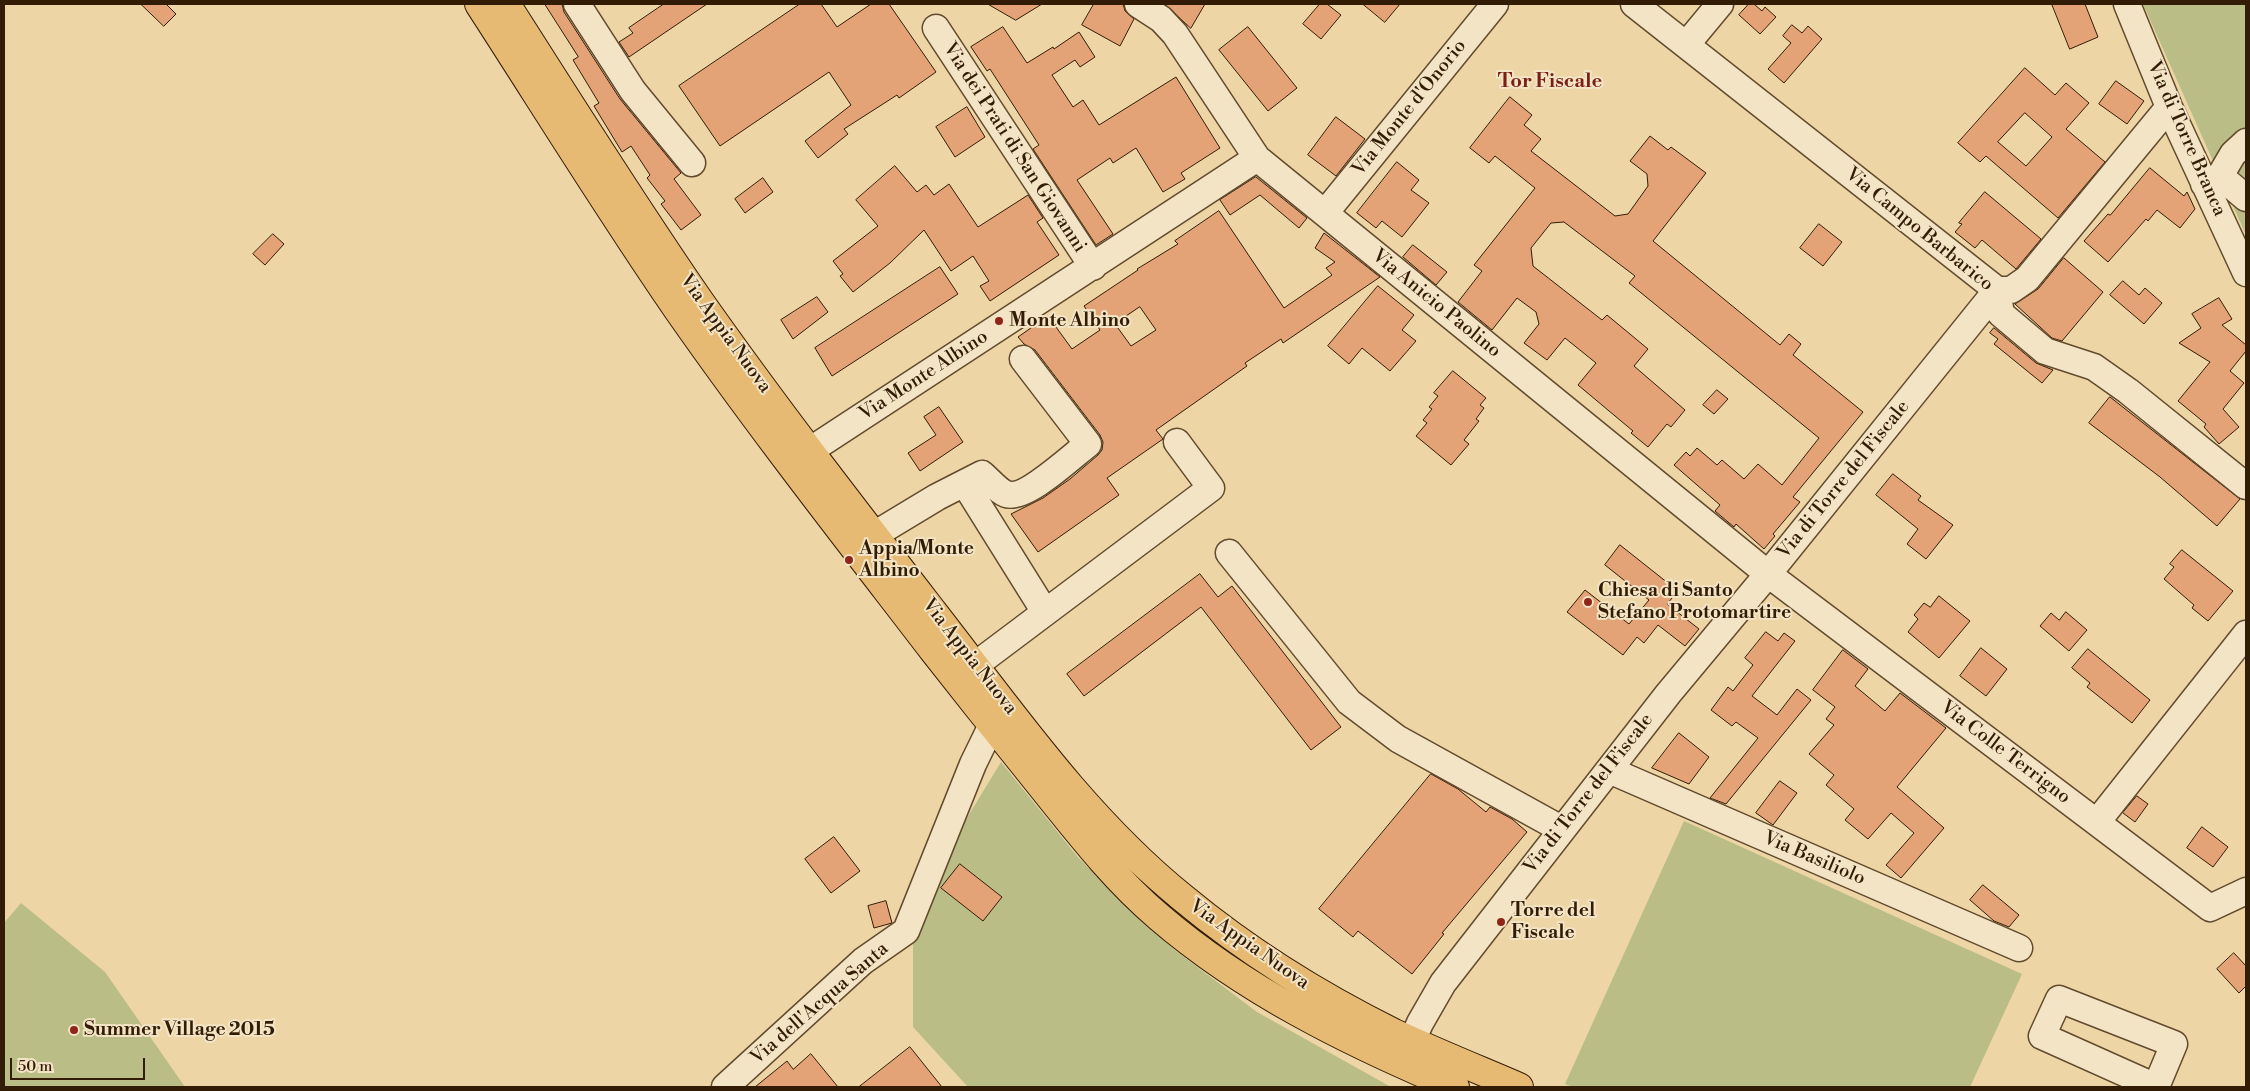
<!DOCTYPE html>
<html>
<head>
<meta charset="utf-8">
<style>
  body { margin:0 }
  #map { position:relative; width:2250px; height:1091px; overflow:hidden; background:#edd5a6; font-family:"Libre Bodoni",serif }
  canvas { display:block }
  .frame { position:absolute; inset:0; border:5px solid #331c05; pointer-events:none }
  .scale { position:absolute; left:10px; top:1058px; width:135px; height:22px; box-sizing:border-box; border:2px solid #331c05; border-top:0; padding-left:6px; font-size:15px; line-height:18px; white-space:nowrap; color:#331c05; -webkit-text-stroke:4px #f3e4c5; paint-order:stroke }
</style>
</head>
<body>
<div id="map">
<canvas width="2250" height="1091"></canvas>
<div class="frame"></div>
<div class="scale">50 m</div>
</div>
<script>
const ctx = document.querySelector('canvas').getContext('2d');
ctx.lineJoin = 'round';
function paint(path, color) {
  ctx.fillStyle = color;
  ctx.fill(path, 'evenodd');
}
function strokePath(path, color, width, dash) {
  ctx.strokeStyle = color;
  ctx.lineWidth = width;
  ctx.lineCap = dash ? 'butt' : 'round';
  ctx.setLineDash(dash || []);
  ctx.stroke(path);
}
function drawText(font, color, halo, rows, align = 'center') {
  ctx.font = font + ' "Libre Bodoni",serif';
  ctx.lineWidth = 4;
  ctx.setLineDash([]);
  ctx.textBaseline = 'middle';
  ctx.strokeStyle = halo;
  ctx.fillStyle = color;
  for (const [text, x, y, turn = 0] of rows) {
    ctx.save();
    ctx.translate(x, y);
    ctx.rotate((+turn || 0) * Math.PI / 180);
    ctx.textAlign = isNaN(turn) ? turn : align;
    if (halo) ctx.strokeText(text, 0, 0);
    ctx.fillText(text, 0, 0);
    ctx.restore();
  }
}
const green = new Path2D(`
  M2143,4H2246V235Z
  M1001,762L1077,856L1129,909L1176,951L1257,1012L1391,1087H968L913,1027V941L934,872Z
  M1684,821L2022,974L1970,1087H1573L1565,1084Z
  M21,903L105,972L185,1087H4V923Z`);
const building = new Path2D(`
  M141,4H166L176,14L164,26Z
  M545,4H562L564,12L620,99L681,173L674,179L701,215L681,230L661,204L665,201L647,178L650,175L631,146L622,152L594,106L599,103L573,60L578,57Z
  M664,4H707L629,57L619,42L633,33L629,28Z
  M800,4H821L837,27L871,4H889L936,72L899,98L897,95L844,129L848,134L818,158L805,141L851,105L829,72L720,146L679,86Z
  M988,4H1042L1016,20Z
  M1094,4H1123L1125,11L1134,19L1120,46L1082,25Z
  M1165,4H1205L1191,28Z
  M1320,4H1327L1341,15L1321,39L1303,24Z
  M1363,4H1400L1385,22Z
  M1749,4H1754L1762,11L1765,7L1776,17L1760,34L1739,15Z
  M2052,4H2085L2098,37L2070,49Z
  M1792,25L1802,33L1808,26L1822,39L1784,83L1768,69L1791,43L1783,36Z
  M1003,27L1027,63L1053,47L1054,49L1079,32L1095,57L1080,67L1075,60L1052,75L1073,107L1083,100L1099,125L1176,77L1220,148L1181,173L1185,179L1163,192L1136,148L1113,163L1110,158L1077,180L1113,234L1096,245L1033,149L1039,145L990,69L987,71L971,47Z
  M1248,27L1297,88L1268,111L1219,50Z
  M2025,68L2055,95L2066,83L2089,103L2066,129L2105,162L2058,218L1986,156L1980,162L1958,143ZM2025,113L2052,137L2026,166L1998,142Z
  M2116,81L2144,101L2127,124L2099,104Z
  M1510,97L1532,115L1524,125L1541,139L1531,151L1615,216L1628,214L1648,186L1647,174L1630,161L1650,136L1668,150L1671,147L1706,173L1653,241L1780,345L1789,334L1801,344L1793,355L1863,412L1793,497L1800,502L1773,534L1775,536L1764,549L1736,524L1734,527L1715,511L1720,505L1674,465L1686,452L1690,456L1697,448L1717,465L1722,460L1744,479L1758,464L1782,485L1819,438L1629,283L1635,276L1564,222L1551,223L1531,248L1533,266L1602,320L1607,315L1648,349L1634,366L1685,410L1671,427L1667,424L1648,447L1631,433L1633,431L1578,385L1596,363L1565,338L1547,360L1524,343L1539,324L1536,312L1517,298L1492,330L1458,302L1482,271L1474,265L1535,188L1495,156L1489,163L1470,148Z
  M967,107L985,137L955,157L936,127Z
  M1336,117L1365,139L1336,176L1308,155Z
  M1397,162L1419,180L1411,190L1429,203L1402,237L1382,221L1376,228L1357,213Z
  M895,166L917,192L926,185L934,195L949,184L978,227L1028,195L1043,218L1037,222L1059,255L990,301L980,286L989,281L973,256L951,271L924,230L890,263L853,292L840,276L843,274L833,261L878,226L856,200Z
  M2150,168L2184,196L2187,192L2195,209L2180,228L2157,210L2148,221L2146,219L2108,262L2084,241L2108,214L2110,215Z
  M1256,177L1307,218L1299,228L1260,195L1230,215L1220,200Z
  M763,178L773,192L745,213L735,199Z
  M1985,192L2041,239L2016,269L1982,240L1975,248L1955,232L1962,224L1959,223Z
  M1219,211L1284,308L1332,275L1326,268L1335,262L1315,248L1324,233L1380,277L1283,343L1281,339L1245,363L1247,366L1156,430L1163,439L1107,478L1119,495L1038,552L1011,514L1043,498L1070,479L1098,455L1102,450L1103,442L1100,435L1035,350L1024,344L1018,337L1048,316L1072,349L1100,330L1084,306L1138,270L1137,269L1178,244L1175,241ZM1140,307L1156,330L1131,346L1115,324Z
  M1819,224L1842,242L1823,266L1800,248Z
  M273,234L284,244L265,265L253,254Z
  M1413,245L1447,272L1436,285L1403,257Z
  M2064,258L2103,292L2062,341L2052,338L2015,304L2038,289Z
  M940,267L958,294L832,376L815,348Z
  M2123,281L2139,295L2145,288L2162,303L2144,324L2110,295Z
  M1378,286L1414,315L1402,330L1416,341L1390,371L1362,348L1349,364L1328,346Z
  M817,297L828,312L793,339L781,320Z
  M2219,298L2232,319L2222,325L2246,345V351L2230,371L2244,383L2223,409L2239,427L2219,444L2204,427L2206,424L2178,401L2210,362L2179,343L2201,328L2192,314Z
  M1994,328L2036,363L2053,370L2042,383L1994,344L1998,339L1990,333Z
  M1453,371L1486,398L1480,405L1484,408L1476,419L1479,421L1464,440L1469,444L1451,465L1416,436L1427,423L1423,420L1432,409L1429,407L1438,396L1434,393Z
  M1717,390L1728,399L1714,414L1703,405Z
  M2110,397L2240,499L2217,526L2160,477L2089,423Z
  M939,407L963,442L920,471L908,453L936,435L924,417Z
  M1893,474L1921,496L1918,500L1953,525L1926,559L1907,544L1918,529L1876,495Z
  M1620,545L1678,591L1667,604L1699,629L1685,646L1658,625L1644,643L1637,637L1623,655L1567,612L1585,590L1629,624L1649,600L1605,565Z
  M2182,550L2233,591L2208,621L2192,608L2194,605L2164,579L2174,567L2170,564Z
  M1200,574L1218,597L1232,586L1341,727L1311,750L1201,607L1084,696L1067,674Z
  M1939,596L1970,621L1939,658L1908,632L1918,619L1914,615L1924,603L1930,607Z
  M2066,612L2087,630L2069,651L2040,626L2051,613L2059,620Z
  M1766,632L1778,641L1784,633L1795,641L1752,696L1777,715L1797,689L1811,700L1726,804L1710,798L1758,738L1736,722L1732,726L1711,710L1728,687L1733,691L1753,665L1745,658Z
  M1981,648L2007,669L1986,696L1960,676Z
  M2088,649L2150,700L2132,723L2087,687L2090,683L2072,668Z
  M1843,650L1868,669L1855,686L1885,711L1900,693L1946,728L1897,787L1944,828L1901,878L1886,865L1914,833L1891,813L1868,839L1845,820L1854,809L1826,785L1834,775L1809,754L1834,725L1826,719L1835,707L1813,690Z
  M1679,733L1709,757L1689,784L1652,768Z
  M1431,774L1458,789L1486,812L1490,807L1512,819L1527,832L1442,933L1444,934L1412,974L1358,931L1353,937L1319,909Z
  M1780,781L1797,793L1773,825L1756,813Z
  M2137,796L2148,804L2135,822L2123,813Z
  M2202,827L2228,847L2213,867L2187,848Z
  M834,837L860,871L831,893L805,859Z
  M960,864L1002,897L983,921L941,888Z
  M1983,885L2019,915L2009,927L1994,921L1970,900Z
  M886,901L892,923L874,928L868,906Z
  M2234,953L2246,966V986L2239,993L2217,969Z
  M910,1047L942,1087H859Z
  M811,1054L838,1087H755L787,1061L793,1069Z`);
const minor = new Path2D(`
  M577,4L633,91L692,163
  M1138,4L1161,19L1175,34L1257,158L1768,574L2210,908L2246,891
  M1634,4L1997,290L2001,314L2045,351L2094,367L2128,391L2246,486
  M2127,4L2169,107L2246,273
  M936,28L1093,267
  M1686,45L1720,4
  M2220,176L2246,198
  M2204,184L2220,176L2233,154L2246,142
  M1325,213L1495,4
  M791,463L1257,158
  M965,484L1045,612
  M874,535L937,497L982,474C989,480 998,491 1006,494C1025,501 1072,456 1088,444L1023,359
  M1229,553L1349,702L1398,739L1561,829
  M974,666L1211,488L1177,442
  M1609,770L2019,948
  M2097,822L2246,634
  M2059,999L2174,1044L2156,1087L2042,1036Z
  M1403,1061L1420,1023L1443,983L1668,694L1768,574L1997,290H2011L2027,279L2169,107
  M725,1087L863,961L906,931L973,764L992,725`);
const major = new Path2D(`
  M479,4C545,106 609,210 678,310C759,426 847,538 933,650C973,701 1013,751 1054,802C1086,842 1119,883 1159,917C1245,991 1350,1043 1455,1087
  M506,4C570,104 633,205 701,303C775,408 855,511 934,613C1011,712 1084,818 1183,898C1247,951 1319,996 1394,1033C1435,1052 1477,1069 1519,1087`);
const markers = [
  [999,321,5,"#8f2418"],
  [849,560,5,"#8f2418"],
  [1588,602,5,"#8f2418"],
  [1501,922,5,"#8f2418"],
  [74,1030,5,"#8f2418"]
];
const streetNames = [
  ["Via Monte d'Onorio",1410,108,-51],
  ["Via di Torre Branca",2186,139,66],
  ["Via dei Prati di San Giovanni",1014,148,57],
  ["Via Campo Barbarico",1919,230,39],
  ["Via Anicio Paolino",1436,304,39],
  ["Via Appia Nuova",725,334,54],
  ["Via Monte Albino",924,376,-33],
  ["Via di Torre del Fiscale",1844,480,-51],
  ["Via Appia Nuova",969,657,52],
  ["Via Colle Terrigno",2005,753,37],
  ["Via di Torre del Fiscale",1589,794,-52],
  ["Via Basiliolo",1814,859,23],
  ["Via Appia Nuova",1249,945,35],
  ["Via dell'Acqua Santa",820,1004,-41]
];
const poiNames = [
  ["Monte Albino",1009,321],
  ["Appia/Monte",859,549],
  ["Albino",859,571],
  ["Chiesa di Santo",1598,591],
  ["Stefano Protomartire",1598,613],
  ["Torre del",1511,911],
  ["Fiscale",1511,933],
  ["Summer Village 2015",84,1030]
];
const neighbourhoodNames = [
  ["Tor Fiscale",1550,82]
];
paint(green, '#babd85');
paint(building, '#e3a377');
strokePath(building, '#331c05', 1);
strokePath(minor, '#624a2d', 29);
strokePath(major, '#331c05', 30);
strokePath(minor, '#f3e4c5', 26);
strokePath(major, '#e6ba73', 28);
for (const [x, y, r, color] of markers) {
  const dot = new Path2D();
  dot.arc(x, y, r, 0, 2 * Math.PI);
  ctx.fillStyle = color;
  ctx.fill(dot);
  strokePath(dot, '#f3e4c5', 2);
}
drawText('19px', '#331c05', '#f3e4c5', streetNames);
drawText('bold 19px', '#331c05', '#f3e4c5', poiNames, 'left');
drawText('bold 20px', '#7a1f14', '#f3e4c5', neighbourhoodNames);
</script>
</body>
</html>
